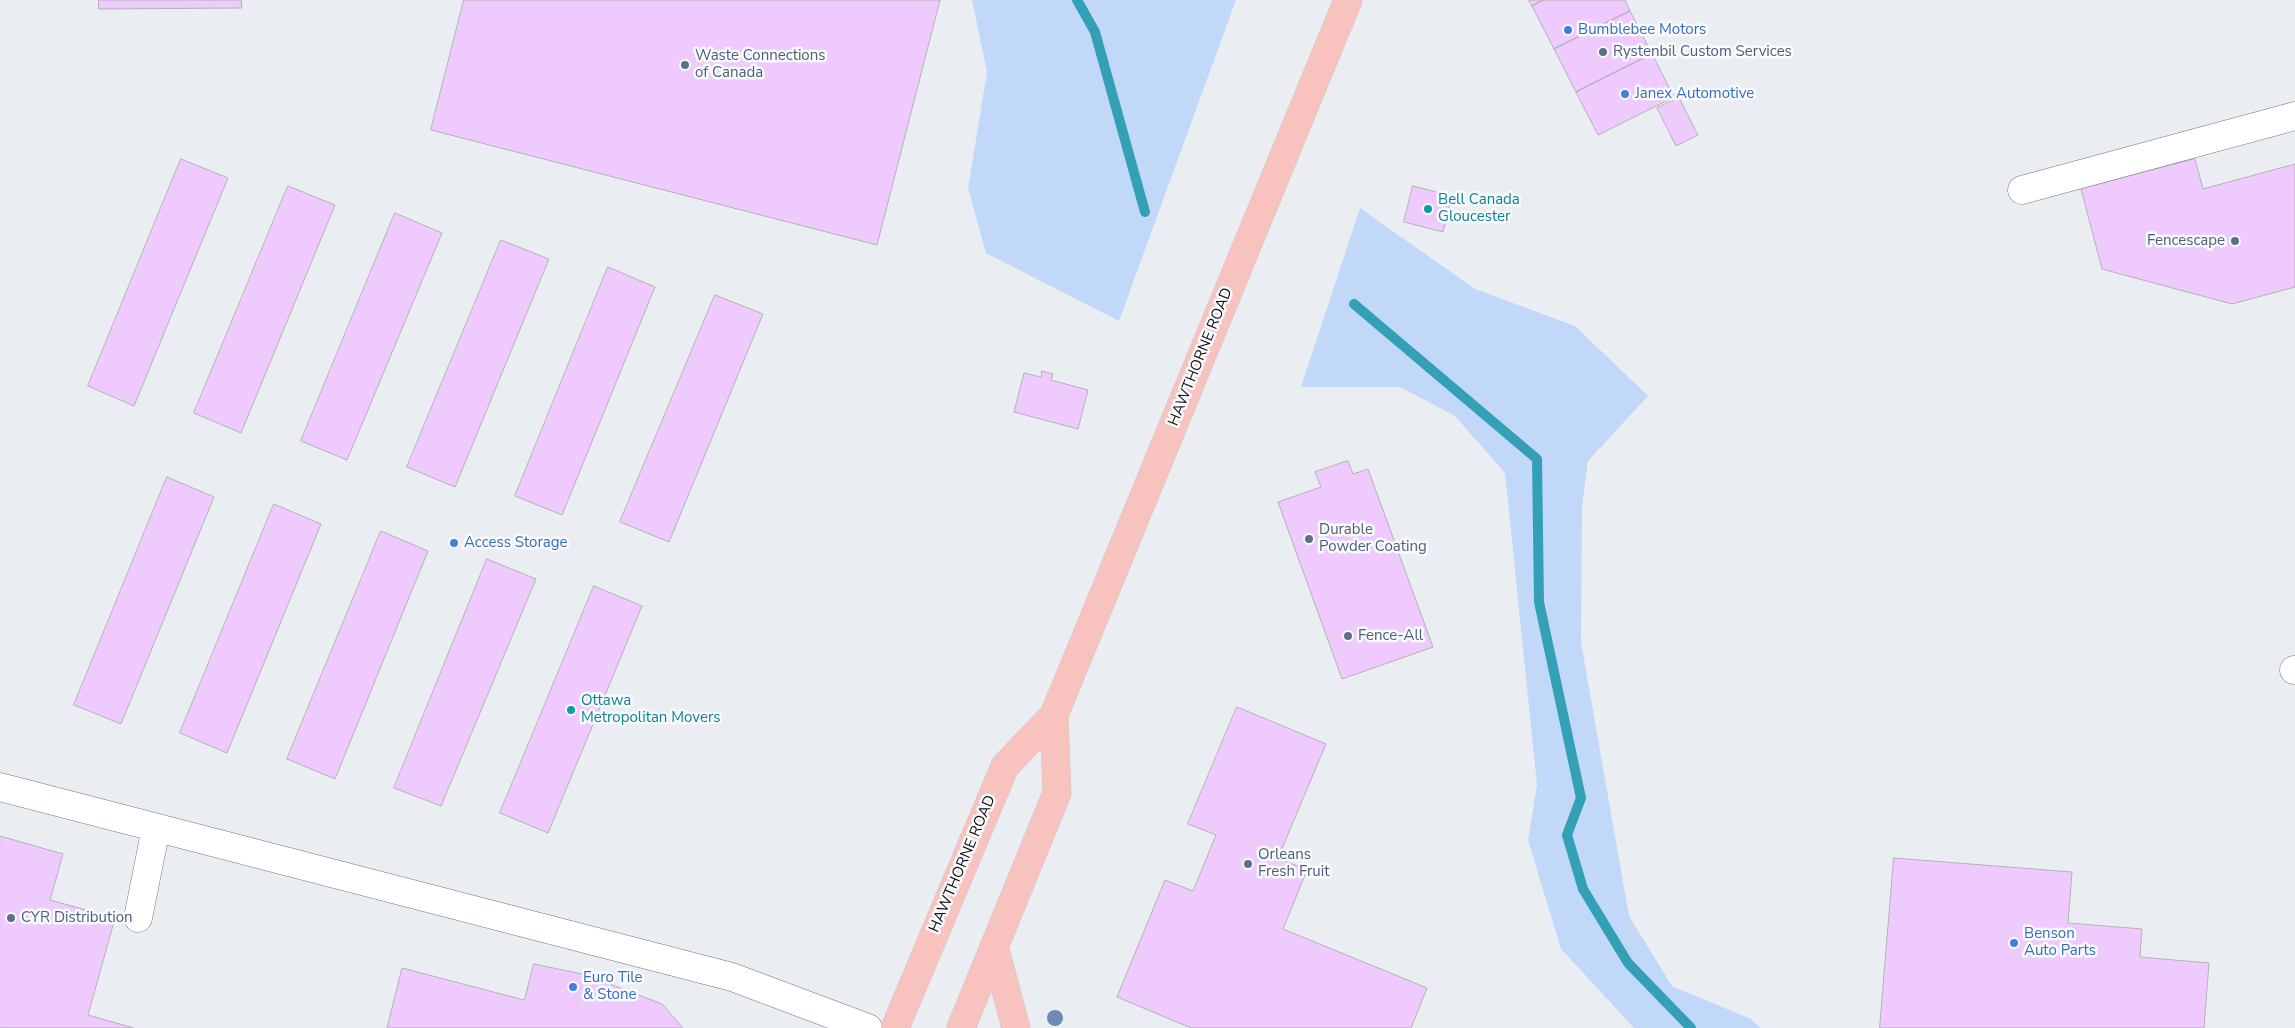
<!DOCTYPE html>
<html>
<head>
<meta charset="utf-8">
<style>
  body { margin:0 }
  canvas { display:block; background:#eaeef3 }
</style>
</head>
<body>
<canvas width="2295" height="1028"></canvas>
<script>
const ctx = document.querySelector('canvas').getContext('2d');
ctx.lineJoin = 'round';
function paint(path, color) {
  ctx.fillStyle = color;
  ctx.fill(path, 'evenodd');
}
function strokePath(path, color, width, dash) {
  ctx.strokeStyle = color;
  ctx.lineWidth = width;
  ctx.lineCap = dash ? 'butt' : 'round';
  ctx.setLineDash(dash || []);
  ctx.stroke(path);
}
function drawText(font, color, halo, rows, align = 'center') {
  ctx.font = font + ' "Nunito Sans",sans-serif';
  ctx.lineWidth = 5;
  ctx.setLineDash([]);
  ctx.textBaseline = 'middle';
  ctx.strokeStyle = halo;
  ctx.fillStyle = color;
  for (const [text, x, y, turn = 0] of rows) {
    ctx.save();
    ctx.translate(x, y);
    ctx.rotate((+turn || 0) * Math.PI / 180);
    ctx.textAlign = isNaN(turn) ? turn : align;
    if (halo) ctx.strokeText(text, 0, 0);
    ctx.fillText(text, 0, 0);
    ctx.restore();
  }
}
const green = new Path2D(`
  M972,0H1236L1119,321L986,253L968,188L987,72Z
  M1360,208L1475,289L1575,326L1648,396L1588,461L1582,506L1581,642L1629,916L1672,986L1751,1019L1761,1028H1634L1561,949L1528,840L1537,785L1505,473L1455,416L1400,387H1301Z`);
const stream = new Path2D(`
  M1077,0L1095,32L1145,212
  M1354,304L1537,459L1539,602L1581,798L1567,835L1583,889L1628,963L1691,1028`);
const building = new Path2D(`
  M99,0H241L242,8L99,9Z
  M464,0H940L877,245L431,130Z
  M1529,0H1544L1532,6Z
  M1544,0H1625L1630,11L1554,49L1532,6Z
  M1630,11L1652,54L1576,92L1554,49Z
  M1652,54L1674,97L1598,135L1576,92Z
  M1679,98L1698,135L1676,146L1657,108Z
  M181,159L228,178L134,406L88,386Z
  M2195,159L2203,189L2295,164V287L2232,304L2102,269L2081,189Z
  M288,186L335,205L241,433L194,413Z
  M1413,186L1452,196L1443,232L1404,222Z
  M395,213L442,233L347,460L301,441Z
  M501,240L549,259L455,487L407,467Z
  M608,267L655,287L562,515L515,496Z
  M715,295L763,314L669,542L620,522Z
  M1042,371L1053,374L1051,380L1088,390L1078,429L1014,412L1024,373L1041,377Z
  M1348,461L1353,474L1368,469L1433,647L1342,679L1278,502L1321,487L1315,472Z
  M167,477L214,497L121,724L74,705Z
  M274,504L321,524L227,753L180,733Z
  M381,531L428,551L335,779L287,759Z
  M487,559L536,579L441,806L394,788Z
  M594,586L642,606L548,833L500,813Z
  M1237,707L1326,744L1278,858L1307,870L1283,929L1427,988L1411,1028H1191L1117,997L1165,880L1193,891L1216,835L1188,824Z
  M0,836L63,854L50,900L115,918L88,1015L134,1028H0Z
  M1894,858L2072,872L2068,923L2142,929L2140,957L2209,963L2204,1028H1880Z
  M534,964L587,975L662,1004L683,1028H387L402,968L524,1000Z`);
const minor = new Path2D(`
  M2022,190L2295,116
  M2294,670H2295
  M0,787L732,977L868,1028
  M138,918L156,828`);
const major = new Path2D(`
  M994,946L1016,1028
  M895,1028L1005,766L1054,715L1348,0
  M961,1028L1057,793L1054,715`);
const trees = [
  [1055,1018]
];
const markers = [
  [1568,30,5,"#3f7fe0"],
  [1603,52,5,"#5c6f8a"],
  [685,65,5,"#5c6f8a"],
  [1625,94,5,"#3f7fe0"],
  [1428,209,5,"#0f9aa8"],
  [2235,241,5,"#5c6f8a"],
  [1309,539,5,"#5c6f8a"],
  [454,543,5,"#3f7fe0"],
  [1348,636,5,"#5c6f8a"],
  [571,710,5,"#0f9aa8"],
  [1248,864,5,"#5c6f8a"],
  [11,918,5,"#5c6f8a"],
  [2014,943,5,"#3f7fe0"],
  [573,987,5,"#3f7fe0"]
];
const shopNames = [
  ["Bumblebee Motors",1578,30],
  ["Janex Automotive",1635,94],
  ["Access Storage",464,543],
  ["Benson",2024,934],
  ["Auto Parts",2024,951],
  ["Euro Tile",583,978],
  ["& Stone",583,995]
];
const serviceNames = [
  ["Rystenbil Custom Services",1613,52],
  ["Waste Connections",695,56],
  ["of Canada",695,73],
  ["Fencescape",2225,241,"right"],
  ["Durable",1319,530],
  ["Powder Coating",1319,547],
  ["Fence-All",1358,636],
  ["Orleans",1258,855],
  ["Fresh Fruit",1258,872],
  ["CYR Distribution",21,918]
];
const cultureNames = [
  ["Bell Canada",1438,200],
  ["Gloucester",1438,217],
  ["Ottawa",581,701],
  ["Metropolitan Movers",581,718]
];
const streetNames = [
  ["HAWTHORNE ROAD",1201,357,-68],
  ["HAWTHORNE ROAD",963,864,-67]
];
paint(green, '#c2d8f8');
strokePath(stream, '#34a0b7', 10);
paint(building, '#eecafe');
strokePath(building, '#b5b1b6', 1);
strokePath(minor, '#73767b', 29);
strokePath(major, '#cacacb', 29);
strokePath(minor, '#fff', 28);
strokePath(major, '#f8c3bf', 28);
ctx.fillStyle = '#6c8bb4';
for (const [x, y] of trees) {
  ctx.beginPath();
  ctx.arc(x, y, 8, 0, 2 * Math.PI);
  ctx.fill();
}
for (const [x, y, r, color] of markers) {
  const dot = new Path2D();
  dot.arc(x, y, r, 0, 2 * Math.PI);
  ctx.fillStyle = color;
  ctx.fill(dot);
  strokePath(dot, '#f9fbfe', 2);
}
drawText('15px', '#366cbe', '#f9fbfe', shopNames, 'left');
drawText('15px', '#4e5e75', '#f9fbfe', serviceNames, 'left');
drawText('15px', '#0d838f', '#f9fbfe', cultureNames, 'left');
drawText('15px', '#0f1012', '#f9fbfe', streetNames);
</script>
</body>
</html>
